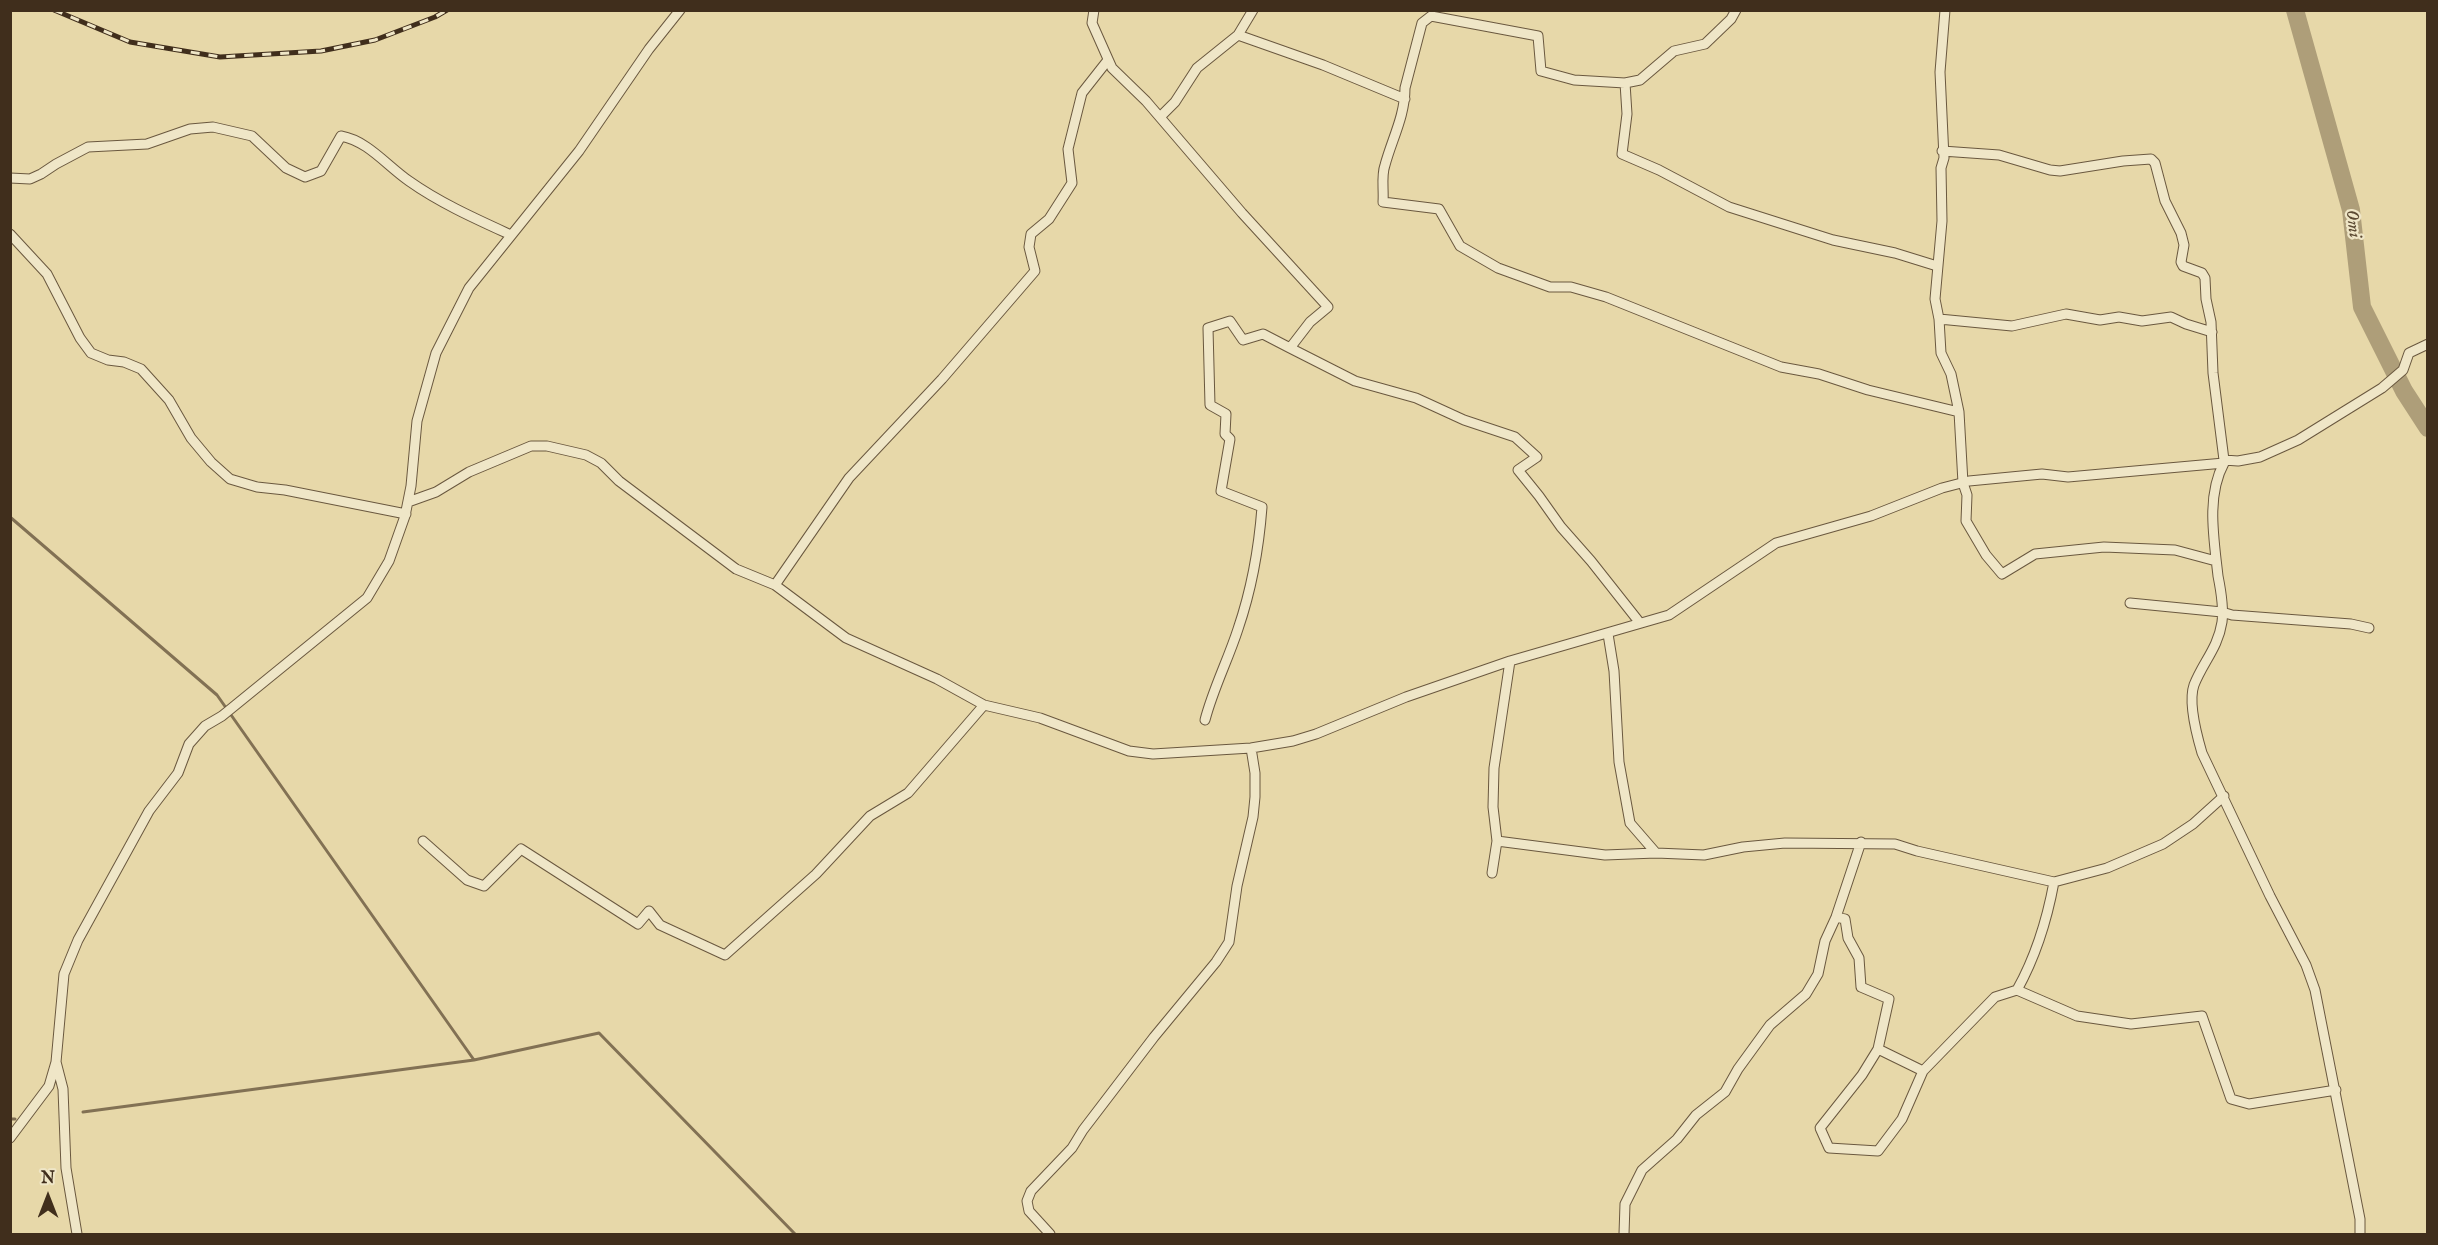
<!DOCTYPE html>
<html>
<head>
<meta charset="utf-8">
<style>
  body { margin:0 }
  #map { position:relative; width:2438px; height:1245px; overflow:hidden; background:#e7d8a9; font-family:"IM FELL English",serif }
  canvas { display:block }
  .frame { position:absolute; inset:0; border:12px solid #402e1c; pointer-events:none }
  .north { position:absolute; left:18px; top:1167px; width:60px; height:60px; -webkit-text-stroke:4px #efe6c7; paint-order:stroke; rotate:0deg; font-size:16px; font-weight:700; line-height:24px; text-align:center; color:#402e1c }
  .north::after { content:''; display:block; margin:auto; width:21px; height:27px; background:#402e1c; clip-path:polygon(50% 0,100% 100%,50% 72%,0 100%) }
</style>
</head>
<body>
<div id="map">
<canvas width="2438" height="1245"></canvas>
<div class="frame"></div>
<div class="north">N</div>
</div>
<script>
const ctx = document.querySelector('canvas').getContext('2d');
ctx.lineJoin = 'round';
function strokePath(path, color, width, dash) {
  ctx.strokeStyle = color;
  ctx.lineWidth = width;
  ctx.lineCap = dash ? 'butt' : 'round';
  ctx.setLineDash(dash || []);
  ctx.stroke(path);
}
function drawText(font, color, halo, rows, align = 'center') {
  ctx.font = font + ' "IM FELL English",serif';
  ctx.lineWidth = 4.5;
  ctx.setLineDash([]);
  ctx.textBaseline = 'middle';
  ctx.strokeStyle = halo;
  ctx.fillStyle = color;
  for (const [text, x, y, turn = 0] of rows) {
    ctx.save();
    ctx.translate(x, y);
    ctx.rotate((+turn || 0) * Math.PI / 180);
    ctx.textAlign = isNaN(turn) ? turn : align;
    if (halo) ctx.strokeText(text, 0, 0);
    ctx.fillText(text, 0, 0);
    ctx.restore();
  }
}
const stream = new Path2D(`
  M10,517L217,695L474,1060
  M83,1112L474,1060L599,1033L795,1234
  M10,1119H15`);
const river = new Path2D(`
  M2295,10L2351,210L2362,307L2404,391L2428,428`);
const street = new Path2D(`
  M1094,10L1092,23L1112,68L1146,101L1242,213L1328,307L1310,322L1290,348L1263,334L1243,340L1230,321L1208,328L1210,405L1226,414L1225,434L1230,439L1221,491L1262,507C1259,547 1251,591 1238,629C1228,660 1213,689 1205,720
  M1945,10L1940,72L1944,158L1941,168L1942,221L1935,299L1939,319L1941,353L1951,374L1959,412L1963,483L1967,495L1966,521L1986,555L2002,574L2035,554L2104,547L2175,550L2216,561
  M1238,35L1253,10
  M1625,83L1640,80L1674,51L1705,44L1731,19L1736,10
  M1160,117L1175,102L1197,68L1238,35L1323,65L1405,99
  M1942,151L1999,155L2050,170L2060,171L2123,161L2151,159L2155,163L2165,201L2181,233L2184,245L2181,262L2183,266L2202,273L2205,278L2206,299L2211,322L2213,373L2224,460
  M10,178L30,179L41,174L56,164L88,147L147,144L190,129L213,127L252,136L286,168L305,177L321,171L341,136C368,141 386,165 409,181C440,203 476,219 511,235
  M10,234L47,274L80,338L91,353L108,360L124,362L141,369L169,400L191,438L211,462L230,479L257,487L285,490L406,514
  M1937,266L1895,253L1833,240L1729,207L1659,170L1622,154L1627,114L1625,83L1574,80L1541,71L1538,36L1431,16L1422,23L1405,88C1405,116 1392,139 1385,165C1381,176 1384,190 1383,202L1439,209L1460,246L1498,268L1550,287H1571L1606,297L1781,367L1819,374L1868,390L1959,412
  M1939,319L2012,326L2066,314L2100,320L2119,317L2142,321L2171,317L2186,324L2212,332
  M1290,348L1355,381L1416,398L1464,420L1515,437L1537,457L1518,470L1539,496L1561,527L1591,561L1640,623
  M2224,463C2206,496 2214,539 2218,576C2221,591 2224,607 2222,622C2218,648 2203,662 2194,685C2188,702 2197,736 2202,753L2270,896L2306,965L2315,990L2360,1219V1234
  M408,502L436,492L469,472L531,446H547L586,455L601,463L619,481L736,569L775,585L846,638L937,679L984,705L1040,718L1129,751L1153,754L1251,748L1293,741L1316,734L1406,697L1510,661L1669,615L1776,543L1871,516L1942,488L1969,481L2042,474L2068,477L2224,463V460L2238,461L2260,457L2298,440L2382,388L2403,370L2409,353L2428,344
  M775,585L849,478L942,379L1035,271L1029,247L1031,234L1049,219L1072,183L1068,149L1082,93L1108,60
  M2130,603L2222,612L2232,615L2351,624L2369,628
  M1608,634L1614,671L1619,762L1630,823L1656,853L1704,855L1743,847L1785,843L1895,844L1917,851L2054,882L2107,868L2163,844L2193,824L2224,796
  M423,841L467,880L484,886L521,849L638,924L649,911L660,925L725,955L816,874L870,816L908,793L984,705
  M1497,841L1605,855L1656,853
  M1492,873L1497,841L1493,807L1494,768L1510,661
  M2054,882C2047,920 2036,956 2017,990L2077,1016L2131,1024L2202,1016L2231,1099L2249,1104L2336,1090
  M1836,917L1845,919L1848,938L1859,958L1861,987L1889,999L1878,1049L1923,1071L1995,997L2017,990
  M1878,1049L1862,1075L1820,1128L1829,1148L1878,1151L1902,1119L1923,1071
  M56,1062L63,1089L66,1168L77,1234
  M10,1138L49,1086L56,1062L64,974L78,940L149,811L178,773L189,744L205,726L222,716L367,598L389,561L405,516L411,486L417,421L436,353L469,288L579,151L649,49L680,10
  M1050,1234L1029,1211L1027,1201L1031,1191L1072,1148L1083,1130L1154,1037L1216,962L1229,942L1237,886L1253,817L1255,797V773L1251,748
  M1624,1234L1625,1204L1642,1170L1677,1139L1696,1115L1725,1092L1738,1069L1770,1025L1806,994L1818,974L1825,941L1836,917L1861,842`);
const rail = new Path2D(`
  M54,10L130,42L220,57L321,51L375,40L435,17L447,10`);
const waterNames = [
  ["Omi",2352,224,82]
];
strokePath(stream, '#827154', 3);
strokePath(river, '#ae9e79', 18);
strokePath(street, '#6a583f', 11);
strokePath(street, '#efe6c7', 9);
strokePath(rail, '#402e1c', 5);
strokePath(rail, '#efe6c7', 3, [9]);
drawText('italic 18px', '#5c4a33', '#efe6c7', waterNames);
</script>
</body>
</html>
